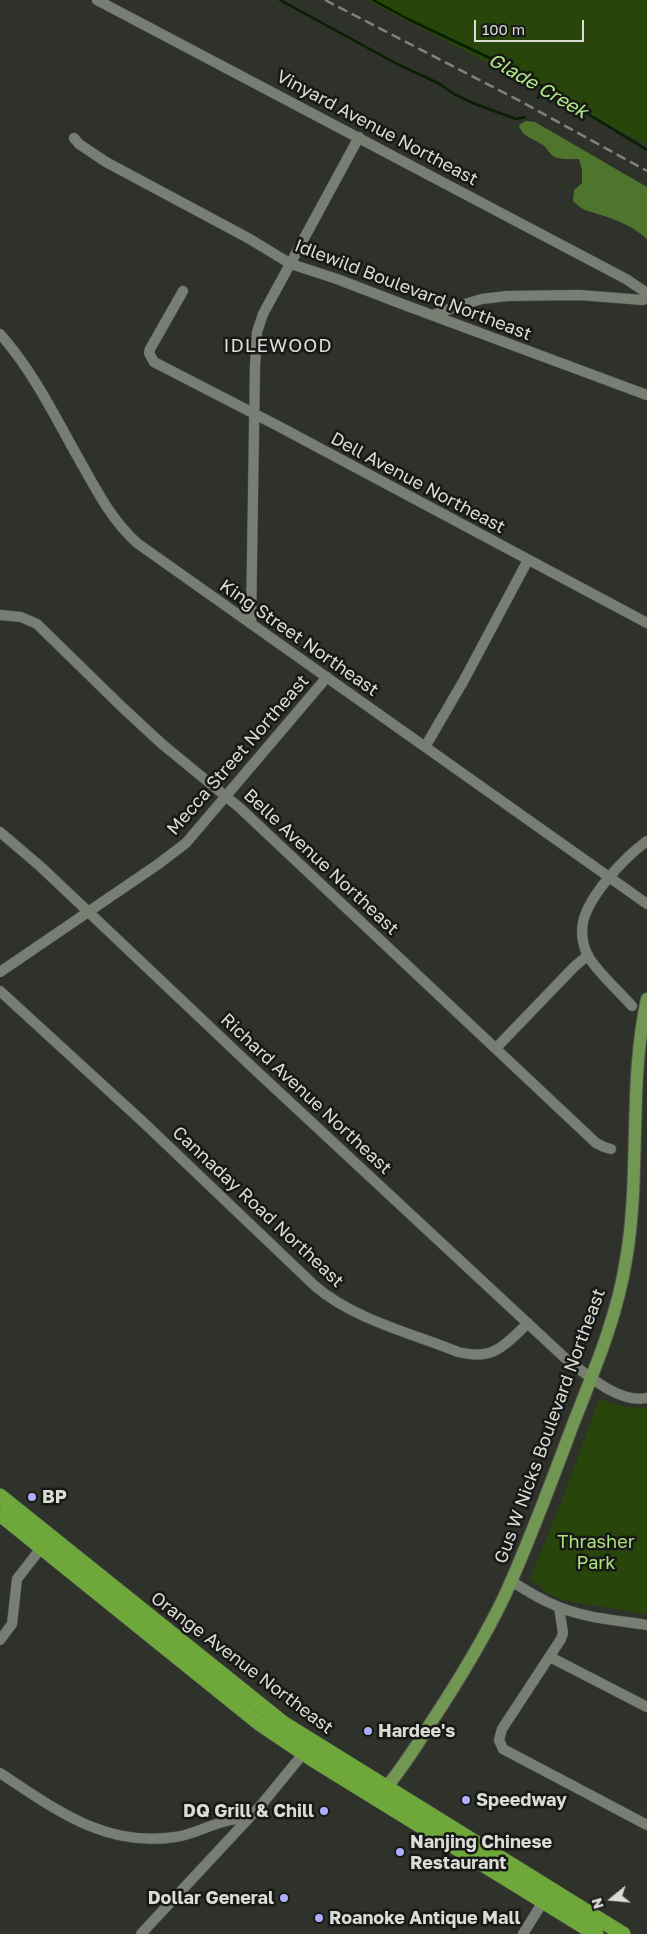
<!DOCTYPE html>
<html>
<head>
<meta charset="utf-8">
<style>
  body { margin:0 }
  #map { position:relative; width:647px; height:1934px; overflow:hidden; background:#2e322b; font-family:"Golos Text",sans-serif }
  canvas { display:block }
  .north { position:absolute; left:587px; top:1874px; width:50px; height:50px; -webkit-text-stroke:4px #181916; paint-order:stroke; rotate:253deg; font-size:14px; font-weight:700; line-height:20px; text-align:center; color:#d9dcd7 }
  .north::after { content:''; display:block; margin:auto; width:18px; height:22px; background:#d9dcd7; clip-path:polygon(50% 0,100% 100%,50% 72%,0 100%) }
  .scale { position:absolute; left:474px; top:20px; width:110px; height:22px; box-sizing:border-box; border:2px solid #d9dcd7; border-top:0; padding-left:6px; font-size:15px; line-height:18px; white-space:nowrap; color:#d9dcd7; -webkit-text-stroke:4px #181916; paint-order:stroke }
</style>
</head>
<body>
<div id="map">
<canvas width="647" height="1934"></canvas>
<div class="north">N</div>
<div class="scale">100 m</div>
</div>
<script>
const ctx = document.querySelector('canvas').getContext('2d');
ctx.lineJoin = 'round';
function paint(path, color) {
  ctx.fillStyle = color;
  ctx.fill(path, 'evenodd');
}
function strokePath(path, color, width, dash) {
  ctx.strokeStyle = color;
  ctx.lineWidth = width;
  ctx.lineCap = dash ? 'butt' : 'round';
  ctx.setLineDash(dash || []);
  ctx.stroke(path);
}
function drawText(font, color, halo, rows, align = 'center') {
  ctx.font = font + ' "Golos Text",sans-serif';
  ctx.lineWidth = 5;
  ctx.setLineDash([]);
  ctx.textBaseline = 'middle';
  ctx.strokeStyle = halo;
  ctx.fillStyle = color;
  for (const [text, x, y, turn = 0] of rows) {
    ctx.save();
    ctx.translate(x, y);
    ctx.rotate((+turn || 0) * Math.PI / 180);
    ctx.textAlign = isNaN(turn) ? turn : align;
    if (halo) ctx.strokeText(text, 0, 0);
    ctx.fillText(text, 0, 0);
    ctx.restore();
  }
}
const green = new Path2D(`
  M366,0H647V145Z
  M599,1399C614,1404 630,1410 647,1407V1614L573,1602L554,1597L530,1579L563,1498Z`);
const forest = new Path2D(`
  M526,121L535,122L647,187V239C634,227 618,220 601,215C587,210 584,212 573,201L574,190L582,183V170L579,159C571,159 562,160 555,157C550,155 547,148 543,145C535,139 521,137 519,125Z`);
const stream = new Path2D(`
  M280,0L397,64L438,83L454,94L475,104L516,119L525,117
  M373,0L408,19L521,73L647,150
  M538,98L544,87`);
const minor = new Path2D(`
  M97,0L626,279L647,293
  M74,138L79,144L106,162L248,238L291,264L337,279L402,304L647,395
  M183,291L150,349L149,353L154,362L280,427L647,623
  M433,315L458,306L482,299L507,296L579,295L643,300L647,296
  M0,334C35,373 58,423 84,468C99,495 113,521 137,543L647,904
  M0,615L21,617L37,624L121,706L162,744L240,808L596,1143L604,1147L611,1149
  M251,624L255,367L257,332L263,314L359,137
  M425,747L464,680L528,560
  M0,832L41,867L250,1065L565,1358C586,1374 619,1404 647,1398
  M0,972L157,865L186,843L327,677
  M0,991L142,1121L315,1286C353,1319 411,1333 458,1352C493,1361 504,1346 528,1323
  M632,1006C619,991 598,973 588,956C583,946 581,933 583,922C589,895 625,857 647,841
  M496,1048L574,967L588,955
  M511,1581C524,1589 538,1598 552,1604C581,1618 616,1620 647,1625
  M559,1607L563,1633L561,1639L502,1729L499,1740L503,1749L647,1825
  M0,1640L12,1624L17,1579L45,1543
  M550,1657L647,1707
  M0,1773C55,1809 105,1848 175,1837C192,1835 207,1826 223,1822C231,1819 240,1819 249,1818
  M141,1934L262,1804L307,1749
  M523,1934L546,1897`);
const major = new Path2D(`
  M380,1795C400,1772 416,1747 432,1721C459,1680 484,1639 505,1595C530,1540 551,1483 572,1427C593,1373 617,1318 626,1260C641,1174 628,1085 647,999`);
const highway = new Path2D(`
  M0,1496L283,1723L623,1934
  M0,1514L259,1723L314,1760L596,1934`);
const rail = new Path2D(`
  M325,0L520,101L647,171`);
const markers = [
  [32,1497,5,"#adaffb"],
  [368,1731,5,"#adaffb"],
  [466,1800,5,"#adaffb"],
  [324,1811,5,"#adaffb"],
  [400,1852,5,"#adaffb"],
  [284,1898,5,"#adaffb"],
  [319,1918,5,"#adaffb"]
];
const streetNames = [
  ["Vinyard Avenue Northeast",377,128,28],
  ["Idlewild Boulevard Northeast",413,290,21],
  ["Dell Avenue Northeast",418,483,28],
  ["King Street Northeast",299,638,35],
  ["Mecca Street Northeast",238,755,-49],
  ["Belle Avenue Northeast",321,862,43],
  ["Richard Avenue Northeast",306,1094,43],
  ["Cannaday Road Northeast",258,1207,43],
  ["Gus W Nicks Boulevard Northeast",550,1426,-70],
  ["Orange Avenue Northeast",242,1663,37]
];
const poiNames = [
  ["BP",42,1497],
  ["Hardee's",378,1731],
  ["Speedway",476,1800],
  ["DQ Grill & Chill",314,1811,"right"],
  ["Nanjing Chinese",410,1842],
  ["Restaurant",410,1863],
  ["Dollar General",274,1898,"right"],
  ["Roanoke Antique Mall",329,1918]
];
const parkNames = [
  ["Thrasher",596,1542],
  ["Park",596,1563]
];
const waterNames = [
  ["Glade Creek",538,86,30]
];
const neighbourhoodNames = [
  ["IDLEWOOD",278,346]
];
paint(green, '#28450b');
paint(forest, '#4e752b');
strokePath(stream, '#0a1e00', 2.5);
strokePath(minor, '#4d504b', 11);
strokePath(major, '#4d504b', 14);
strokePath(highway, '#4d504b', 16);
strokePath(minor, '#797e75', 10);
strokePath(major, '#729752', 12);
strokePath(highway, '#6ea73a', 15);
strokePath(rail, '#7f837d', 2.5, [10, 5]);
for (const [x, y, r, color] of markers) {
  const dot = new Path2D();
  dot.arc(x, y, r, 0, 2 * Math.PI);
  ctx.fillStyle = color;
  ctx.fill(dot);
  strokePath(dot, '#181916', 2);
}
drawText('18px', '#d9dcd7', '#181916', streetNames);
drawText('bold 18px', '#d9dcd7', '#181916', poiNames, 'left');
drawText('18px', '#a9e27e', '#181916', parkNames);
drawText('italic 19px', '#b0e985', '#181916', waterNames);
ctx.letterSpacing = '1px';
drawText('19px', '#d9dcd7', '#181916', neighbourhoodNames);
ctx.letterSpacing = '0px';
</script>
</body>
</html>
